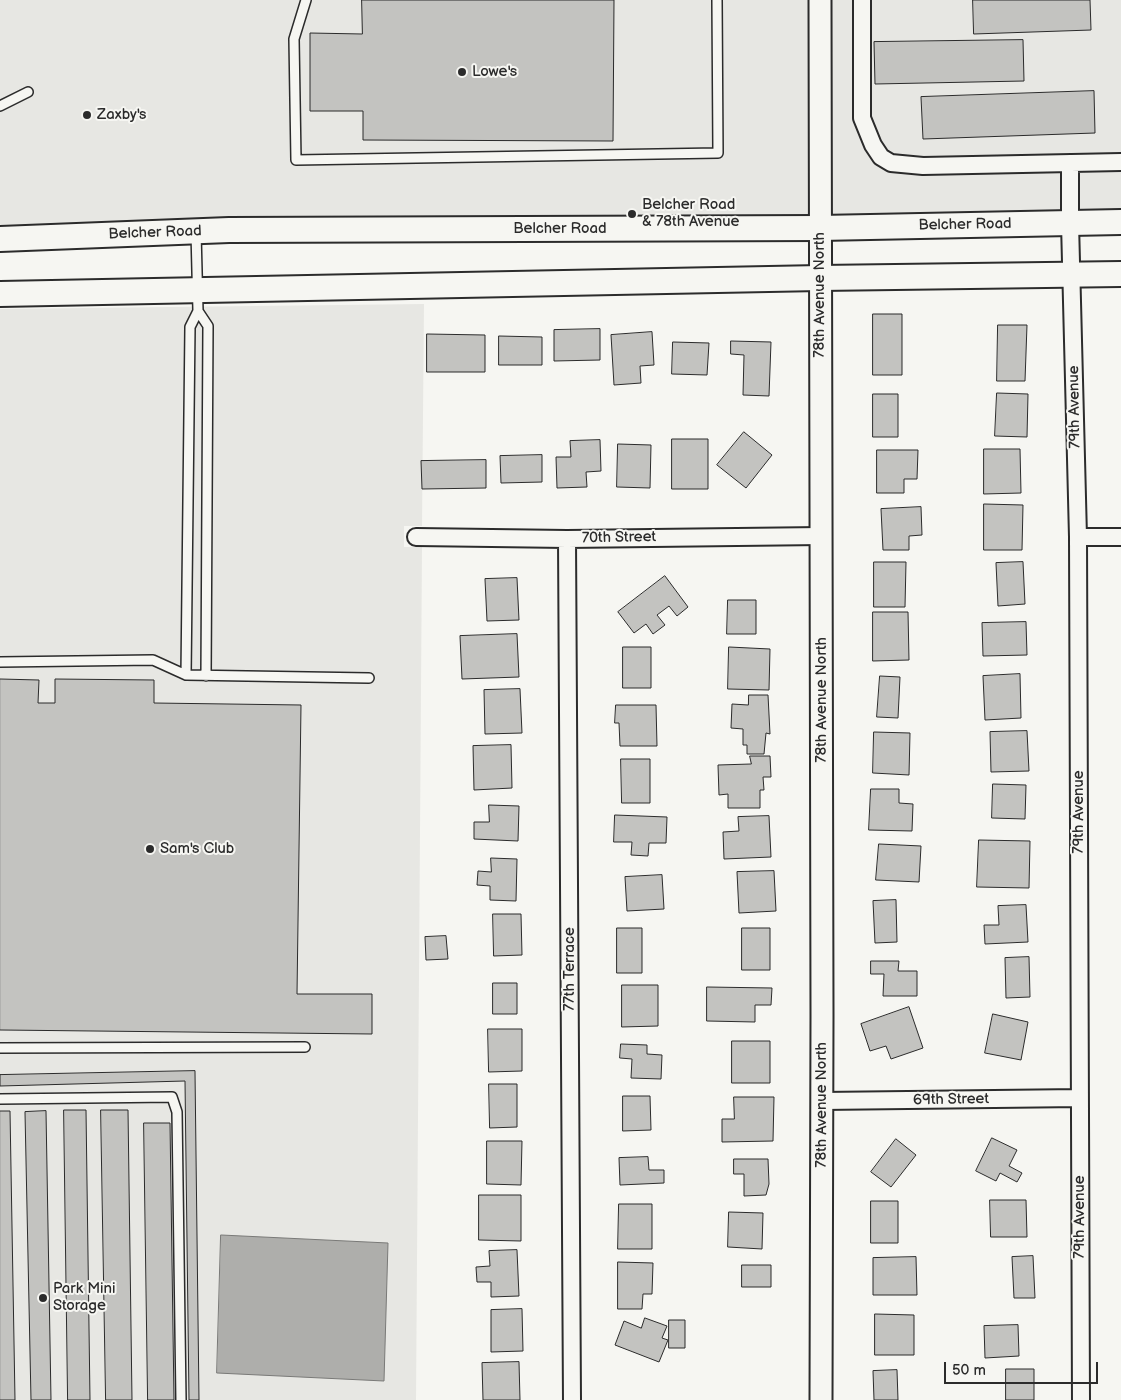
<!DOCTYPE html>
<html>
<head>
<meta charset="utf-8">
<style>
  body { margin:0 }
  #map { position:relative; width:1121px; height:1400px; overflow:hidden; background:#f6f6f2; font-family:"Balsamiq Sans",sans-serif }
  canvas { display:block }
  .scale { position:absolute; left:944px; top:1362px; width:154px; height:22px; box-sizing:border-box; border:2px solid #2b2b2b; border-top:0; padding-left:6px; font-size:15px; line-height:18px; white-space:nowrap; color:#2b2b2b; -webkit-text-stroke:4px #f6f6f2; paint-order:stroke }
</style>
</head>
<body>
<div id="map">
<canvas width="1121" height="1400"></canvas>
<div class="scale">50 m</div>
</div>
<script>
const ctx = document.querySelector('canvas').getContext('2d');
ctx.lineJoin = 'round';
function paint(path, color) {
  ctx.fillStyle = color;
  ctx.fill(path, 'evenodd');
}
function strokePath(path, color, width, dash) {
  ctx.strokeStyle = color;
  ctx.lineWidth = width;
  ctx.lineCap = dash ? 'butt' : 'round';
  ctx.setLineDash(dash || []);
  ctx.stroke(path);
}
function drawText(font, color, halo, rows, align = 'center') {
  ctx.font = font + ' "Balsamiq Sans",sans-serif';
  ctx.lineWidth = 4;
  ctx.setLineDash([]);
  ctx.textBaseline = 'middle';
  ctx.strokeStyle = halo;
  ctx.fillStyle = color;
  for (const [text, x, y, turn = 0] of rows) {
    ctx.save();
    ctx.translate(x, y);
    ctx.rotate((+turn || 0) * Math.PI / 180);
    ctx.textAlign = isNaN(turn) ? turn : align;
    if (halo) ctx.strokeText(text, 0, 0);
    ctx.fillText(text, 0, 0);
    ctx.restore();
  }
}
const built = new Path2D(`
  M0,0H808V217L0,228Z
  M832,0H1121V212L832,217Z
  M424,304L422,526H404V547H422L416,1400H0V309Z`);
const water = new Path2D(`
  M221,1235L388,1243L384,1381L217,1373Z`);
const building = new Path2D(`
  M362,0H614L613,141L363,140V111H310V33L362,34Z
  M973,0H1090L1091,30L974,34Z
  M1023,40L1024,81L875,84L874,42Z
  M1094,91L1095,133L923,139L921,97Z
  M873,314H902V375H873Z
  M998,325H1027L1025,381H997Z
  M600,329V360L554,361V330Z
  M652,332L654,365L640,366L641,383L614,385L611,335Z
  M427,334L485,335V372H427Z
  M499,336L542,337V365H499Z
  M731,341L771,342L769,396L743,395L744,355L731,354Z
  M673,342L709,343L707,375L672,374Z
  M997,393L1028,394L1027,437L995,436Z
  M873,394H898V437H873Z
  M744,432L772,455L746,488L717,465Z
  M672,439H708V489H672Z
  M600,440L601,471L586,472L587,487L557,488L556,457H571L570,441Z
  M618,444L651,445L650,488L617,487Z
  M984,449H1020L1021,493L984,494Z
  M877,450H918L917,479H904V493H877Z
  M542,455V482L501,483L500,456Z
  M486,460V488L422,489L421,461Z
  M984,504L1023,505L1022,550H984Z
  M921,507L922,535L909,536V550H883L881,509Z
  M874,562H906L905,607H874Z
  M1023,562L1025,604L998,606L996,563Z
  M665,576L688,607L677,616L669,606L657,615L665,625L653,634L646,624L634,633L618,612Z
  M517,578L519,620L487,621L485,579Z
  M728,600H756V634H727Z
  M873,612H908L909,660L873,661Z
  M1026,622L1027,655L983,656L982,623Z
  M517,634L519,677L462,679L460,636Z
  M623,647H651V688H623Z
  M729,647L770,649L769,690L728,689Z
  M1020,674L1021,718L985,720L983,676Z
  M880,676L900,677L898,718L877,717Z
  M0,679L39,680L38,703H55V679L154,680V703L301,705L297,994H372V1034L0,1030Z
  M520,689L522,733L485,734L484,690Z
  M749,695H768L770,734L766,733L764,754H747V745H743V729L731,728L732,704L748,705Z
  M616,705H656L657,746H620L619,723H615Z
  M1027,731L1029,771L991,772L990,732Z
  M874,732L910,733L909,775L873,773Z
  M511,745L512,788L474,790L473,746Z
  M750,756H770L771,777H763L764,790H760V808H728V794L719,795L718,765L751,764Z
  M621,759H650V803H622Z
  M993,784L1026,785L1025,819L992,818Z
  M871,789H899V803L913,804L912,831L869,830Z
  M489,805L519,806L518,841L474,839V822H489Z
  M615,815L667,817L666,843H649L648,856L631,855L632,842H614Z
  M769,816L771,857L724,859L723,832L739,831L738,817Z
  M979,840L1030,841L1029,888L977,887Z
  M879,844L921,846L919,882L876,880Z
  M491,858L517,859L516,901L490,900V886L477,885L478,871L491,872Z
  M774,871L776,911L739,913L737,872Z
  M662,875L664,909L627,911L625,877Z
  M896,900L897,942L875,943L873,901Z
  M1026,905L1028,942L985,944L984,925H999L998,906Z
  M493,914H521L522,955L494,956Z
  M617,928H642V973H617Z
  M742,928H770V970H742Z
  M446,936L448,959L426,960L425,937Z
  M1029,957L1030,997L1006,998L1005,958Z
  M871,961H899L898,971H917V996H883L884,974H871Z
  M493,983H517V1014H493Z
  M622,985H658V1026L622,1027Z
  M707,987L772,988L771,1005H755V1022L707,1021Z
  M909,1007L923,1048L891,1059L886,1046L870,1051L861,1024Z
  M993,1014L1028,1022L1021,1060L985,1053Z
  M488,1029H522V1071L489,1072Z
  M732,1041H770V1083H732Z
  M621,1044L647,1045V1054L662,1055L661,1079L631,1078L632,1059L620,1058Z
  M195,1071L199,1400H189L185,1081L0,1086V1075Z
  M489,1084H517V1127L490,1128Z
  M623,1096H650L651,1130L623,1131Z
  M734,1097H774L773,1141L722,1142V1119H734Z
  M64,1110H86L90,1400H68Z
  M101,1110H128L132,1400H106Z
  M0,1111H10L15,1400H0Z
  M46,1111L51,1400H31L25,1112Z
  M144,1123H170L174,1400H148Z
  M992,1138L1017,1150L1009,1166L1022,1173L1017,1182L1000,1173L996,1181L976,1171Z
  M896,1139L916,1155L891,1187L871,1172Z
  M487,1141H522L521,1185L487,1184Z
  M648,1157L649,1170H664V1183L620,1185L619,1158Z
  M734,1159H768L769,1184L766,1195L744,1196V1174H734Z
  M479,1195H521V1241L479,1240Z
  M990,1200H1026L1027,1237H991Z
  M871,1201H898V1243H871Z
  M619,1204H652V1249H618Z
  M729,1212L763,1213L762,1249L728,1247Z
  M517,1250L519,1296L491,1297V1282H477L476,1267L490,1266L489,1251Z
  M1033,1256L1035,1298H1014L1012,1257Z
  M916,1257L917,1295H873V1258Z
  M618,1262L653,1263L652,1294H643L642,1309H618Z
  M742,1265H771V1287H742Z
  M522,1309L523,1351L491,1352V1310Z
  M875,1314L914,1315V1355H875Z
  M645,1318L667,1326L662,1338L668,1340L659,1362L615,1345L624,1321L641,1328Z
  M669,1320H685V1348H669Z
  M1018,1325L1019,1356L985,1358L984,1326Z
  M519,1362L520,1400H483L482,1363Z
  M1006,1369H1034V1400H1006Z
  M897,1370L898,1400H874L873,1371Z`);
const service = new Path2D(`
  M306,0L294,39L296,160L718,153L717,0
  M0,106L28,92
  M198,311L208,326L206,676
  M0,662L153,660L186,675L369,678
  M186,675L190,327L198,311L196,232
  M0,1048L305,1047
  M0,1099L172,1097L177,1112L181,1400`);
const minor = new Path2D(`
  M862,0V118L873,145L881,157L891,163L923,166L1121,162
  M1070,163V223L1078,537L1081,1400
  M416,537L567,539L822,536
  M1078,537H1121
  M567,539L572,1400
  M822,1101L1080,1098`);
const tertiary = new Path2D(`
  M820,0L822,1016L821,1400`);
const secondary = new Path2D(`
  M0,239L229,230L820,228L1121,222
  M0,294L820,278L1121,274`);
const markers = [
  [462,72,5,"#2b2b2b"],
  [87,115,5,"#2b2b2b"],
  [632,214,5,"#2b2b2b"],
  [150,849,5,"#2b2b2b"],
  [43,1298,5,"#2b2b2b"]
];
const poiNames = [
  ["Lowe's",472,72],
  ["Zaxby's",97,115],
  ["Belcher Road",642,205],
  ["& 78th Avenue",642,222],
  ["Sam's Club",160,849],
  ["Park Mini",53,1289],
  ["Storage",53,1306]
];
const streetNames = [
  ["Belcher Road",965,225,-1],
  ["Belcher Road",560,229],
  ["Belcher Road",155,233,-2],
  ["78th Avenue North",820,295,-90],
  ["79th Avenue",1075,407,-91],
  ["70th Street",619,538,-1],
  ["78th Avenue North",822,700,-90],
  ["79th Avenue",1079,812,-90],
  ["77th Terrace",570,969,-90],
  ["69th Street",951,1100,-1],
  ["78th Avenue North",822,1105,-90],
  ["79th Avenue",1080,1217,-90]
];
paint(built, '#e7e7e3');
paint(water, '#aeaeab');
strokePath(water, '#7a7a78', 1);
paint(building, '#c3c3c0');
strokePath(building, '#2b2b2b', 1);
strokePath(service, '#2b2b2b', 12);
strokePath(minor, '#2b2b2b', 20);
strokePath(tertiary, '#2b2b2b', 25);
strokePath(secondary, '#2b2b2b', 28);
strokePath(service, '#f6f6f2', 9);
strokePath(minor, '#f6f6f2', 16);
strokePath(tertiary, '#f6f6f2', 21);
strokePath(secondary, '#f6f6f2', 24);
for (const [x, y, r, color] of markers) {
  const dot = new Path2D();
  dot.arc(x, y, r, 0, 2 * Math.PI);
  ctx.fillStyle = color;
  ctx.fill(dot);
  strokePath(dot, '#f6f6f2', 2);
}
drawText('15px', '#2b2b2b', '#f6f6f2', poiNames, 'left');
drawText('15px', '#2b2b2b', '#f6f6f2', streetNames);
</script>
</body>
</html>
